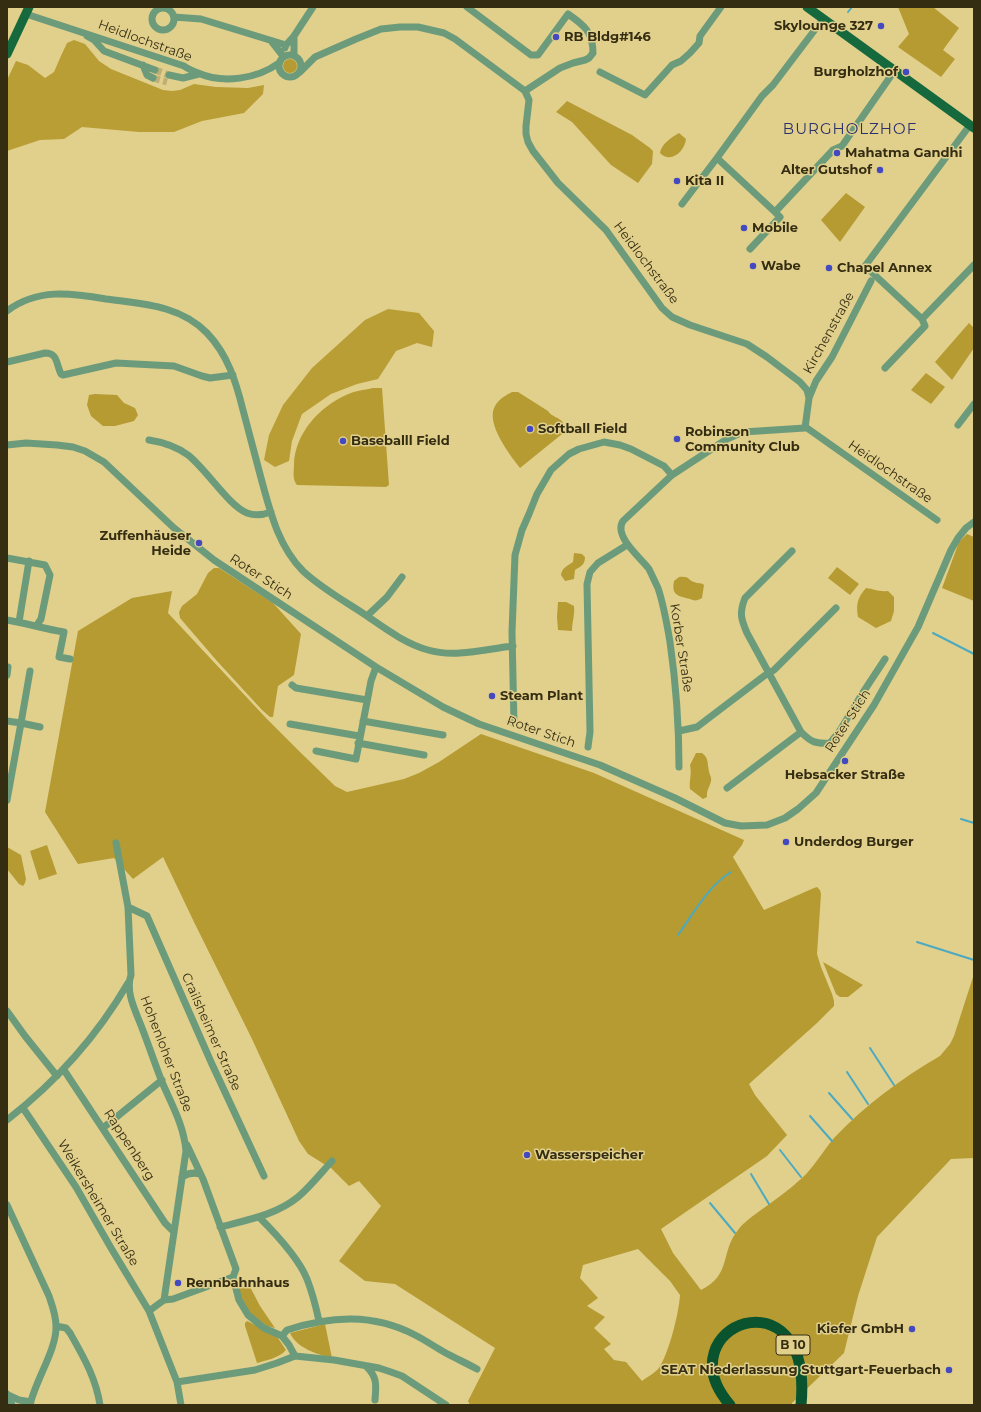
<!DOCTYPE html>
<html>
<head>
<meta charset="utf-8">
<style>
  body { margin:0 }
  #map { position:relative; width:981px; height:1412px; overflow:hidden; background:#e1cf8c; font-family:Montserrat,sans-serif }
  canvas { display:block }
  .frame { position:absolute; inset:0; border:8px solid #342d12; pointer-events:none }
</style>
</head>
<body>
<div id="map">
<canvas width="981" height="1412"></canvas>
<div class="frame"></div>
</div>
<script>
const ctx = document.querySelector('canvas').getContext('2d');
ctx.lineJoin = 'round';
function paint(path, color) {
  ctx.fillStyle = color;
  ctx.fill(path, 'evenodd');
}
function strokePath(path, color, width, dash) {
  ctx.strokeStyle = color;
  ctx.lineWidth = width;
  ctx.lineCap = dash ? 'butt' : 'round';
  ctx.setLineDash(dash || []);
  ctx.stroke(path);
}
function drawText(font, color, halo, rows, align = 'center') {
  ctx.font = font + ' Montserrat,sans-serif';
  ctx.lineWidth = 3;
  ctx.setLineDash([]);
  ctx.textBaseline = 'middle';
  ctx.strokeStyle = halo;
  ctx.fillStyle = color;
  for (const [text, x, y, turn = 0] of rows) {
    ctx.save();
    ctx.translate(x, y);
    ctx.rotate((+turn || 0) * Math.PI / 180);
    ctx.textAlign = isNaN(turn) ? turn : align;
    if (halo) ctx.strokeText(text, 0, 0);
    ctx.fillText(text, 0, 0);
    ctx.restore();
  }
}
const green = new Path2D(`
  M898,7H933L959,28L943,50L955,59L941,77L898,47L909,34Z
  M283 66a7 7 0 1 1 14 0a7 7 0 1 1-14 0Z
  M567,101L632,135L650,148L653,151L652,164L638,183L611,165L572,122L556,112Z
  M679,133L686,139C685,151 671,164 660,153C661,144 672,137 679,133Z
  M846,193L865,207L840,242L821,220Z
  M969,323L974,328V348L952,380L935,362Z
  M926,373L945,387L931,404L911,390Z
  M373,388H382L389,485L386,487L297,485C292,479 294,471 294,464C295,434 319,407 346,395C354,391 364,390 373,388Z
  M512,392H518L548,411C553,420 569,416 562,434L520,468C510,455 485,423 495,406C499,399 506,395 512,392Z
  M95,394L117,395L124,403L135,408L138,415L134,421L115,426H103L91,416L87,405L89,395Z
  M967,534L974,537V601L942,588L959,542Z
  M574,553L582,554L585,557C585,565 581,566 575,570L574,579L565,581L561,575C562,568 567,566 573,562Z
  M837,567L859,584L850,595L828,578Z
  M214,568H219L273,603L301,634L294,675L278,686L273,717H270L262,710L217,661L180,618L179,612L182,606L197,594L208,573Z
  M679,577C691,576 687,580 694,582C698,584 700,582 704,585L702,598C697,601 694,601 690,599C679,596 671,596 674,581Z
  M866,588C875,589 878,592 888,591L894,597V611L891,621L876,628L858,617C856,605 857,598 866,588Z
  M172,591L168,613L266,718L300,752L335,786L347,792L404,779L419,773L439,762L481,734L594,773L744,840L742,845L733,857L764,910L814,888L817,887L820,890L821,894L817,954L821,967L832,994L834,1001V1006L817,1023L749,1084L755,1095L787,1135L767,1156L661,1229L673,1253L701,1290C732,1275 720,1252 738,1230C744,1222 753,1216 761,1210C775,1200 789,1190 802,1178C814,1167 823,1151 834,1138C864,1106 902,1078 940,1056L950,1044L954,1036L974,974V1158L951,1159L877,1237L858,1296L844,1353L792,1403V1405H470L468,1401L495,1348L395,1284L365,1281L339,1261L381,1206L359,1181L349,1186L330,1167L324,1164L308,1154L299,1141L252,1039L194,922L163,857L133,879L114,858L78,864L45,812L78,631L132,598ZM638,1249L670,1281L680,1295C679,1313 669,1353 659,1368C655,1373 647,1377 642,1381L626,1362L614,1360L604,1349L611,1344L594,1328L605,1317L587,1306L598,1298L580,1278L583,1265Z
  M558,602H566L574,606C575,615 572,622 572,631L558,630L557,617Z
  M696,753H702C709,758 707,763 709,771C709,774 712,777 711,781C710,787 706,790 707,797L703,799L690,789C689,781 692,774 690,765Z
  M47,845L57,874L39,880L30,851Z
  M7,847L21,855L26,879L25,883L23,886L19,884L7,869Z
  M823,962L863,985L848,997H840L836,994Z
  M247,1281L260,1306L275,1328L267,1326L246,1310L237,1285Z
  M247,1321L276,1335L286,1350C279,1358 267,1360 257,1363L245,1326V1323Z
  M325,1324L332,1358C316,1354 297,1348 290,1333Z`);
const forest = new Path2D(`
  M74,40L85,44L99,61L111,69L163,90L172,91L180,90L194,84L216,87L248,88L264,85L263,94L244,113L202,121L174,132H139L82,127L64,139L40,140L7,151V80L16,61L28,65L45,78L54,72L60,58L67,43Z
  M388,309L419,313L434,331L432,347L417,343L396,351L378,379L357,384L331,394L302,414L292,441L289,461L275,467L264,460L269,435L283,405L312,368L365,320Z`);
const stream = new Path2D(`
  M848,12L852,7
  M933,633L974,654
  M961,819L974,823
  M678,935C693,914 708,886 731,872
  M917,942L974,960
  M870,1048L894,1085
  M847,1072L868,1104
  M829,1093L852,1119
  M810,1116L832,1141
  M780,1150L801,1177
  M751,1174L769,1204
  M710,1203L735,1233`);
const minorTunnel = new Path2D(`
  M155,70L169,75
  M153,78L167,82`);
const minor = new Path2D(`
  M152 19a11 11 0 1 1 22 0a11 11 0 1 1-22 0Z
  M26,14L184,66C188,69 193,71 198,73C223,84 257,79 279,63
  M174,17L201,19L286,45
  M87,36L94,40L104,51L155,70
  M272,42L283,56
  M285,48L286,45L294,36L313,7
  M279 66a11 11 0 1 1 22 0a11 11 0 1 1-22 0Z
  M294,55V36
  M143,65L147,75L153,78
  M300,72L315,57L356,39L381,29L400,27H418L444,33L455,39L525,91L560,68L573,63L585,60L589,58L593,53C593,32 584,25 568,14L538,55H531L467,7
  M600,72L645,95L672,65L681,61L690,53L699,43L700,36L721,7
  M169,75L183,78L199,74
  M525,91L529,100L526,126V134L528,142L533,151L558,183L606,230L662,308L672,317L690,325L747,344L767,357L800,382L807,390L809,398L805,428
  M682,204L717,158
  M775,212L717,158L762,96L773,85L823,19
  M750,249L780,217L775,212L833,150L842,146L895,70
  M7,311C37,288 71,293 106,299C142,304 180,305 207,333C228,355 236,382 243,410C249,433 255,455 261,478C270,511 278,546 303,571C320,587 341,599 361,612C382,626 403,643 428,650C455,658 486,649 513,646
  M922,319L974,265
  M7,362L45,353C58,353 56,364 61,374L63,375L116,363L174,366L202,376L210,378L233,375
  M885,368L925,326L922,319L865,266L970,125
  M809,398L816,381L832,357L871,281
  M958,425L974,404
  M149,440C162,442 177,447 188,455C206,469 229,506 247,513C255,516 263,515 271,512
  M7,445L26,443L57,445L73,447L85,451L104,462L174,528L214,560L376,667L443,707L479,724L600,765L675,798L725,823L741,826L767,825L785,818L798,809L816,793L874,705L918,627L951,550L958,538L966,528L974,522
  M792,551L745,598C739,613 741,619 747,633L801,732C811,742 815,744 830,743L839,732L862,694L885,659
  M7,558L45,565L50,575L41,619L37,625
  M367,616L387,597L402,577
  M7,620C26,623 44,629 64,632L59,657L70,659
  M19,622L29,561
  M30,671L21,723L40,727
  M7,675L8,667
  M292,685L296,688L367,700
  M7,721L21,723L7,800
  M363,721L443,735
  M290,724L359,736
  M514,724L512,632L515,555L522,530L529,514L537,494L551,470L569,454L579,449L604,442L620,445L631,449L664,466L672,475
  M679,731L697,727L764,676L774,670L836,608
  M358,743L424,755
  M588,747L590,732L587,584L590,572L598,563L627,545
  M316,751L356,759L371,681L376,667
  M679,767C679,725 676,684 670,642C667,624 664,606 658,588C655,582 652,575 649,569C641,558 613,536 623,521L672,475L727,439L743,432L805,428H807L937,520
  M727,788L801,732
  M116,843L128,907L131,975C125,992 136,1012 142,1028C149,1046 155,1064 162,1082C172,1105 184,1126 186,1151L164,1300L149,1311
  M128,907L147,916L211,1062L264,1176
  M7,1011L25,1036L57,1076
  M64,1070L165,1223L174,1232
  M23,1108L76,1187L111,1248L149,1311L177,1382L181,1405
  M7,1120C57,1081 96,1038 128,983
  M103,1128L162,1080
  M187,1145L203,1179L236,1269L233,1277L235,1285L239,1300L248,1315L264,1328L282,1336L289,1345L295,1356
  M182,1177C188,1173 193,1172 200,1174
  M7,1205L49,1296C52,1305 56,1315 56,1326C57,1349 35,1381 30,1405
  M259,1217C275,1233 299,1259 307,1279C312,1292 316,1307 319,1321
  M220,1227C247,1220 276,1215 298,1197C310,1187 321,1173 332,1161
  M164,1300L173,1299L233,1277
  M56,1326L66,1328L70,1333C83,1356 96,1378 100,1405
  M282,1336L287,1330C330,1316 373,1313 415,1335C425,1340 435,1347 444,1352C455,1358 466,1363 477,1369
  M366,1366C378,1378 376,1385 375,1400
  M177,1382L255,1370L277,1363L295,1356L334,1360L379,1368L391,1372L402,1376L446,1405
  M7,1394L12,1405
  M8,1395L19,1400L31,1402`);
const major = new Path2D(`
  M807,7L974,128
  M7,54L29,7`);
const highway = new Path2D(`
  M730,1405C662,1326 814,1267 801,1405`);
const markers = [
  [881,26,4,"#4349be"],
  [556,37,4,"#4349be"],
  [906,72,4,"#4349be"],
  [837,153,4,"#4349be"],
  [880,170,4,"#4349be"],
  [677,181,4,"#4349be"],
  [744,228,4,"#4349be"],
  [753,266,4,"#4349be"],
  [829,268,4,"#4349be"],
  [530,429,4,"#4349be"],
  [677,439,4,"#4349be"],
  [343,441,4,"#4349be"],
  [199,543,4,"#4349be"],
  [492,696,4,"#4349be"],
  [845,761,4,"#4349be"],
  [786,842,4,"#4349be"],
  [527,1155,4,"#4349be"],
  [178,1283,4,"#4349be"],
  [912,1329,4,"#4349be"],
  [949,1370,4,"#4349be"]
];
const shields = [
  [793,1345,34]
];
const shieldNames = [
  ["B 10",793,1345]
];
const poiNames = [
  ["Skylounge 327",873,26,"right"],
  ["RB Bldg#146",564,37],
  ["Burgholzhof",898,72,"right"],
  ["Mahatma Gandhi",845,153],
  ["Alter Gutshof",872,170,"right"],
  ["Kita II",685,181],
  ["Mobile",752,228],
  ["Wabe",761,266],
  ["Chapel Annex",837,268],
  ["Softball Field",538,429],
  ["Robinson",685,432],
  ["Community Club",685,447],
  ["Baseballl Field",351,441],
  ["Zuffenhäuser",191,536,"right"],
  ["Heide",191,551,"right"],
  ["Steam Plant",500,696],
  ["Hebsacker Straße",845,775,"center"],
  ["Underdog Burger",794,842],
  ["Wasserspeicher",535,1155],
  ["Rennbahnhaus",186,1283],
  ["Kiefer GmbH",904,1329,"right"],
  ["SEAT Niederlassung Stuttgart-Feuerbach",941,1370,"right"]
];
const streetNames = [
  ["Heidlochstraße",145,41,20],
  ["Heidlochstraße",646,263,53],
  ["Kirchenstraße",829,333,-61],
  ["Heidlochstraße",890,472,35],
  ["Roter Stich",261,577,33],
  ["Korber Straße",681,648,81],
  ["Roter Stich",848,721,-57],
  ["Roter Stich",541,732,19],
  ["Crailsheimer Straße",211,1032,66],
  ["Hohenloher Straße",166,1054,69],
  ["Rappenberg",129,1145,57],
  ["Weikersheimer Straße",98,1203,59]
];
const quarterNames = [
  ["BURGHOLZHOF",850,130]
];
paint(green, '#b59b32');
paint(forest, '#b89e35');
strokePath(stream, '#4caac0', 2);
strokePath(minorTunnel, '#beaf74', 7, [7, 3.5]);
strokePath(minor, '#6c9b7b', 7);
strokePath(major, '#15693d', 9);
strokePath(highway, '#09542f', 11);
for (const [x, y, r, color] of markers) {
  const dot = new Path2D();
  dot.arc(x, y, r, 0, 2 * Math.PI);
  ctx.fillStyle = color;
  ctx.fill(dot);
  strokePath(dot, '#e1cf8c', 1.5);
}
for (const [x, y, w] of shields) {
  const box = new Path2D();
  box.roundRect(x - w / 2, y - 10, w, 20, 3);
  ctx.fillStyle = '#e1cf8c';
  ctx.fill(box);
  strokePath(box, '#342d12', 1);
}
drawText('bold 12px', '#342d12', null, shieldNames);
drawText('bold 13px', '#342d12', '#e1cf8c', poiNames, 'left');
drawText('13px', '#342d12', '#e1cf8c', streetNames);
ctx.letterSpacing = '1px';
drawText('15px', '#2a316b', '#e1cf8c', quarterNames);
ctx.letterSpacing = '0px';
</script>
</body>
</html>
